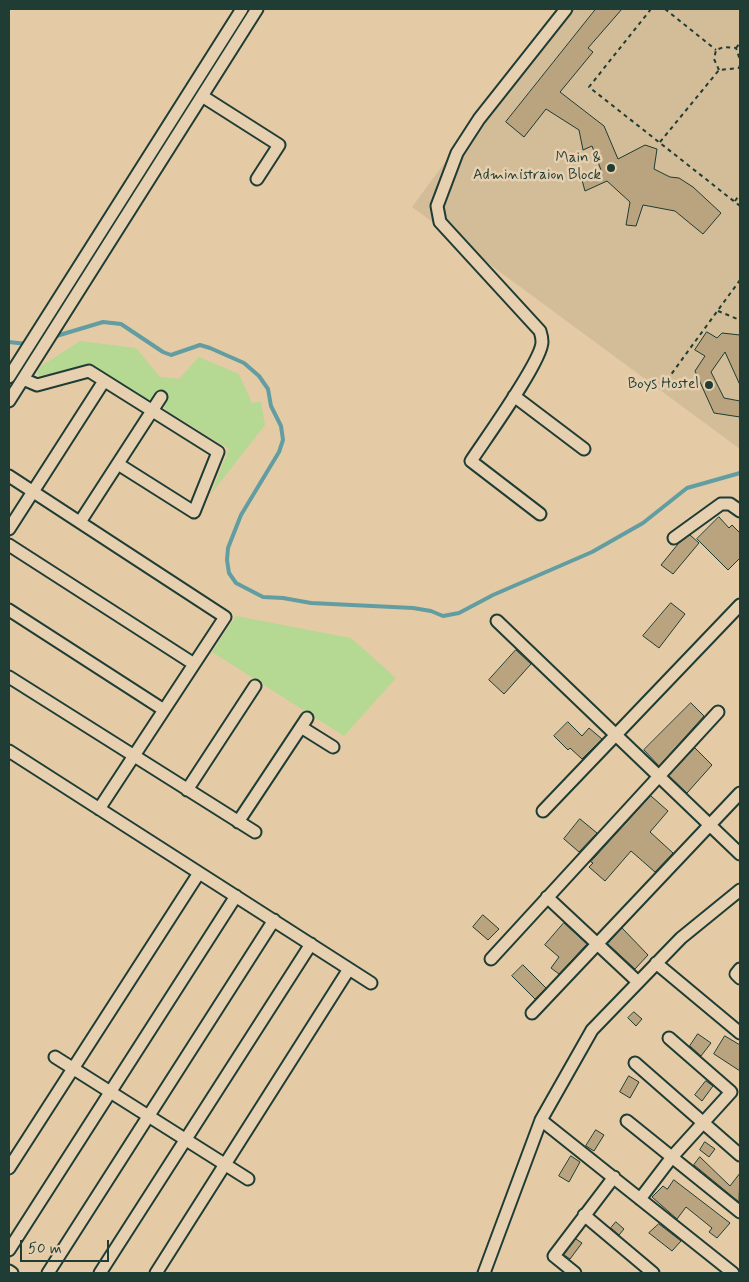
<!DOCTYPE html>
<html>
<head>
<meta charset="utf-8">
<style>
  body { margin:0 }
  #map { position:relative; width:749px; height:1282px; overflow:hidden; background:#e4cba6; font-family:Mynerve,sans-serif }
  canvas { display:block }
  .frame { position:absolute; inset:0; border:10px solid #1f3d34; pointer-events:none }
  .scale { position:absolute; left:20px; top:1240px; width:89px; height:22px; box-sizing:border-box; border:2px solid #1f3d34; border-top:0; padding-left:6px; font-size:15px; line-height:18px; white-space:nowrap; color:#1f3d34; -webkit-text-stroke:4px #e6d0af; paint-order:stroke }
</style>
</head>
<body>
<div id="map">
<canvas width="749" height="1282"></canvas>
<div class="frame"></div>
<div class="scale">50 m</div>
</div>
<script>
const ctx = document.querySelector('canvas').getContext('2d');
ctx.lineJoin = 'round';
function paint(path, color) {
  ctx.fillStyle = color;
  ctx.fill(path, 'evenodd');
}
function strokePath(path, color, width, dash) {
  ctx.strokeStyle = color;
  ctx.lineWidth = width;
  ctx.lineCap = dash ? 'butt' : 'round';
  ctx.setLineDash(dash || []);
  ctx.stroke(path);
}
function drawText(font, color, halo, rows, align = 'center') {
  ctx.font = font + ' Mynerve,sans-serif';
  ctx.lineWidth = 5;
  ctx.setLineDash([]);
  ctx.textBaseline = 'middle';
  ctx.strokeStyle = halo;
  ctx.fillStyle = color;
  for (const [text, x, y, turn = 0] of rows) {
    ctx.save();
    ctx.translate(x, y);
    ctx.rotate((+turn || 0) * Math.PI / 180);
    ctx.textAlign = isNaN(turn) ? turn : align;
    if (halo) ctx.strokeText(text, 0, 0);
    ctx.fillText(text, 0, 0);
    ctx.restore();
  }
}
const built = new Path2D(`
  M558,9H740V449L412,207Z`);
const green = new Path2D(`
  M80,341L136,348L160,377L179,379L199,357L239,374L252,403L261,402L265,425L211,494L229,449L167,411L164,407L167,400L156,394L152,399H148L88,365L39,376L37,372L41,366Z
  M236,616L351,638L396,678L344,736L212,652Z`);
const stream = new Path2D(`
  M53,337L103,322L121,324L163,352L171,355L200,345L210,348L244,363L259,376L268,389L271,406L281,426L283,440L279,452L241,515L228,548L227,560L229,573L236,583L263,597L283,598L311,603L413,608L431,611L443,616L459,613L493,595L592,552L643,523L687,488L740,473
  M9,342L27,344`);
const building = new Path2D(`
  M596,9H622L588,48L593,52L560,92L604,126L618,159L645,145L657,149L654,169L670,177L679,178L693,187L721,213L703,234L675,211L643,205L636,226L626,225L630,202L607,181L585,191L582,180L601,170L592,146L583,150L579,130L546,109L524,137L506,122Z
  M707,332L717,338L722,333L740,335V385L725,352L711,372L724,398L740,401V417L714,413L695,371L705,356L695,350Z
  M719,517L729,528L732,525L740,533V558L728,570L697,539Z
  M690,535L699,543L673,574L661,565L678,544Z
  M671,603L685,614L659,648L643,636Z
  M516,650L531,664L504,694L489,680Z
  M691,703L704,716L659,766L644,750Z
  M568,722L582,736L589,728L602,739L582,759L570,748L568,750L554,736Z
  M695,748L712,765L687,793L669,776Z
  M651,796L668,811L650,832L673,853L655,872L631,851L605,881L589,867L593,863L591,862Z
  M580,819L597,833L579,852L564,839Z
  M483,915L499,929L488,940L473,927Z
  M564,923L587,944L559,974L551,968L559,957L545,945Z
  M622,928L648,955L635,969L608,944Z
  M523,965L546,988L535,999L512,976Z
  M634,1012L642,1019L636,1026L628,1018Z
  M698,1034L711,1043L701,1056L690,1046Z
  M725,1036L740,1045V1071L714,1054Z
  M629,1076L639,1082L630,1098L620,1092Z
  M706,1081L713,1086L702,1101L695,1095Z
  M596,1130L604,1135L594,1151L586,1146Z
  M705,1142L715,1149L709,1157L700,1150Z
  M571,1156L580,1162L569,1182L559,1176Z
  M700,1157L730,1186L740,1173L739,1202L694,1165Z
  M674,1180L730,1223L717,1238L709,1232L712,1228L686,1207L677,1219L652,1197L663,1186L667,1189Z
  M616,1222L624,1229L619,1235L611,1228Z
  M659,1224L681,1241L672,1251L649,1233Z
  M576,1239L582,1243L570,1259L564,1255Z`);
const path = new Path2D(`
  M651,9L589,87L740,206
  M665,9L716,50
  M736,48L740,43
  M719,70L714,59L716,50L724,47L736,48L740,60
  M660,142L719,70L739,68L740,65
  M735,201L740,194
  M718,311L740,320
  M667,380L740,280`);
const minor = new Path2D(`
  M202,96L279,145L257,179
  M9,377L242,9
  M23,379L37,385L89,371L218,452L194,512L118,464
  M514,396L584,449
  M9,401L257,9
  M9,476L225,617L99,809
  M540,514L471,461C484,441 542,361 542,342C542,338 541,334 540,331L440,222L437,206L457,153L479,119L566,9
  M80,522L161,397
  M9,529L104,381
  M674,538L721,504H730L740,511
  M9,545L194,664
  M9,610L164,710
  M497,621L740,854
  M9,677L255,832
  M301,727L333,747
  M9,751L371,983
  M187,790L255,686
  M543,811L740,605
  M238,822L307,718
  M547,897L638,982
  M491,959L718,712
  M656,963L740,1033
  M740,969L736,974L740,978
  M532,1013L740,793
  M55,1057L248,1179
  M635,1063L740,1155
  M541,1120L733,1273
  M627,1121L740,1212
  M9,1168L199,873
  M640,1199L672,1157L731,1092L669,1038
  M584,1215L653,1273
  M9,1250L236,896
  M9,1271L12,1273
  M48,1273L274,920
  M100,1273L311,944
  M156,1273L349,969
  M484,1273L541,1120L592,1030L681,938L740,890
  M575,1273L554,1256L614,1177`);
const markers = [
  [611,168,5,"#1f3d34"],
  [709,385,5,"#1f3d34"]
];
const poiNames = [
  ["Main &",601,159],
  ["Administraion Block",601,176],
  ["Boys Hostel",699,385]
];
paint(built, '#d3bc98');
paint(green, '#b5d893');
strokePath(stream, '#629da2', 4);
paint(building, '#b9a47f');
strokePath(building, '#1f3d34', 1);
strokePath(minor, '#1f3d34', 15);
strokePath(path, '#1f3d34', 2, [4, 4]);
strokePath(minor, '#e6d0af', 11);
for (const [x, y, r, color] of markers) {
  const dot = new Path2D();
  dot.arc(x, y, r, 0, 2 * Math.PI);
  ctx.fillStyle = color;
  ctx.fill(dot);
  strokePath(dot, '#e6d0af', 2);
}
drawText('15px', '#1f3d34', '#e6d0af', poiNames, 'right');
</script>
</body>
</html>
